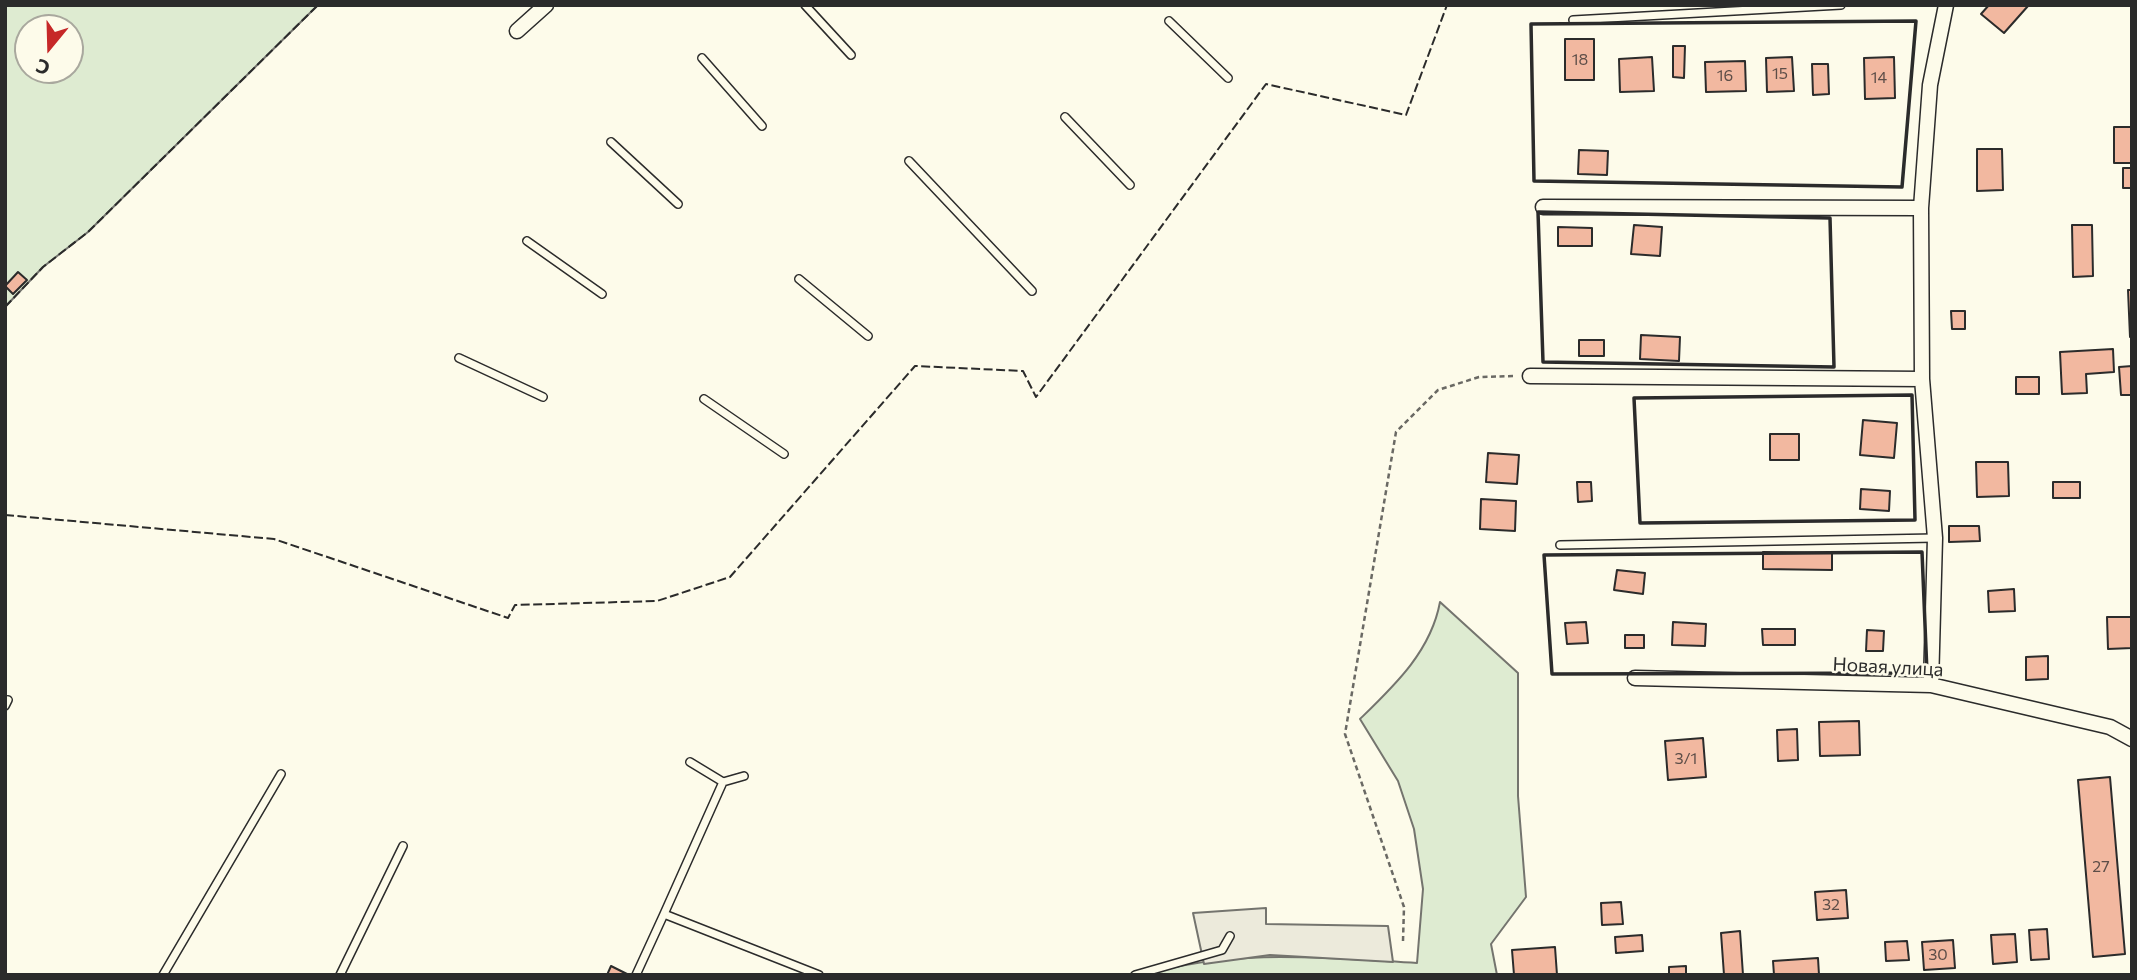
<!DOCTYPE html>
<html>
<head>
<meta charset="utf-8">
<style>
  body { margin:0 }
  #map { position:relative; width:2137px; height:980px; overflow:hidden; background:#fdfbea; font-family:Commissioner,sans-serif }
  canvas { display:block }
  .frame { position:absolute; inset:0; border:7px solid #2b2b2b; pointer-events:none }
  .north { position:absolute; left:14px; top:14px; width:70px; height:70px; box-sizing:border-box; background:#fdfbea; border:2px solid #a9a89e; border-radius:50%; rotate:199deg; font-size:19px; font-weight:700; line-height:28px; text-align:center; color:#2b2b2b }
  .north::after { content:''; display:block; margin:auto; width:24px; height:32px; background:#c62828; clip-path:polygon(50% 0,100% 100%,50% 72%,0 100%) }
</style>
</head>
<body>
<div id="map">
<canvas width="2137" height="980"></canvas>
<div class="frame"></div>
<div class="north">С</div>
</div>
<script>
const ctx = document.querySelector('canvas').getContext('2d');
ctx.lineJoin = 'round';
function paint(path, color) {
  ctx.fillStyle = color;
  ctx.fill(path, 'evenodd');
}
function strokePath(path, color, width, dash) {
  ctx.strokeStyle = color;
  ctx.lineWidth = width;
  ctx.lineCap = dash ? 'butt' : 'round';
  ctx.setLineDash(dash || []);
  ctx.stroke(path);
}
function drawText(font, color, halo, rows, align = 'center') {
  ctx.font = font + ' Commissioner,sans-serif';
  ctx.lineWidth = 5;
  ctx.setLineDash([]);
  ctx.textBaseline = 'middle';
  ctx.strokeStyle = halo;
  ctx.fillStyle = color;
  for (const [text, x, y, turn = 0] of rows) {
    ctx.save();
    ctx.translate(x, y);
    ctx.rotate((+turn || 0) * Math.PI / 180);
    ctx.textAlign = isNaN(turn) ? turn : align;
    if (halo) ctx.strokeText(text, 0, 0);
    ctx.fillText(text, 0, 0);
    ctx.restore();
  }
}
const green = new Path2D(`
  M5,5H318L88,232L43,267L5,307ZM28,28H70V70H28Z
  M1440,602L1518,673V796L1526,897L1491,944L1497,975H1144C1233,948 1326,958 1417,963L1423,889L1414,829L1398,781L1360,719C1395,685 1431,651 1440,602Z`);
const parking = new Path2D(`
  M1266,908V924L1388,926L1393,962L1270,955L1204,964L1193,913Z`);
const building = new Path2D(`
  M1989,5H2027L2028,6L2004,33L1981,14Z
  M1565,39H1594V80H1565Z
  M1673,46H1685L1684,78L1673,77Z
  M1652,57L1654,91L1620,92L1619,59Z
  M1792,57L1794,91L1767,92L1766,58Z
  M1894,57L1895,98L1865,99L1864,58Z
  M1745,61L1746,91L1706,92L1705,62Z
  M1812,64H1828L1829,94L1813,95Z
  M2114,127H2132V163H2114Z
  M1977,149H2002L2003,190L1977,191Z
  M1579,150L1608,151L1607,175L1578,174Z
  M2123,168H2132V188H2123Z
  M1634,225L1662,227L1660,256L1631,254Z
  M2072,225H2092L2093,276L2073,277Z
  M1558,227L1592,228V246H1558Z
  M18,272L27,280L13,294L5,286Z
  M2128,290H2132V337H2130Z
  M1951,311H1965V329H1952Z
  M1641,335L1680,337L1679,361L1640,359Z
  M1579,340H1604V356H1579Z
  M2113,349L2114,372L2086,374L2087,393L2062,394L2060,352Z
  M2132,366V395H2121L2119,367Z
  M2016,377H2039V394H2016Z
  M1863,420L1897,423L1894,458L1860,455Z
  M1770,434H1799V460H1770Z
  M1488,453L1519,455L1517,484L1486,482Z
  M1976,462H2008L2009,496L1977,497Z
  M1577,482H1591L1592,501L1578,502Z
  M2053,482H2080V498H2053Z
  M1861,489L1890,491L1889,511L1860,509Z
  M1481,499L1516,501L1515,531L1480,529Z
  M1949,526H1979L1980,541L1949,542Z
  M1763,552L1832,553V570L1763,569Z
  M1617,570L1645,573L1643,594L1614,590Z
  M2014,589L2015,611L1989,612L1988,591Z
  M2107,617H2132V648L2108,649Z
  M1586,622L1588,643L1567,644L1565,623Z
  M1673,622L1706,624L1705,646L1672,645Z
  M1762,629H1795V645H1763Z
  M1867,630L1884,631L1883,651H1866Z
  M1625,635H1644V648H1625Z
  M2048,656V679L2026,680V657Z
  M1859,721L1860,755L1820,756L1819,722Z
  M1797,729L1798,760L1778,761L1777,730Z
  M1703,738L1706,777L1668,780L1665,741Z
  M2110,777L2125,954L2093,957L2078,780Z
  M1846,890L1848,918L1817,920L1815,892Z
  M1621,902L1623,924L1602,925L1601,903Z
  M2047,929L2049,959L2031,960L2029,930Z
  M1740,931L1743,975H1724L1721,933Z
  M2015,934L2017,962L1993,964L1991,935Z
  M1642,935L1643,951L1616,953L1615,937Z
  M1953,940L1955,968L1924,970L1922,942Z
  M1907,941L1909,960L1886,961L1885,942Z
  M1555,947L1557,975H1514L1512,950Z
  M1818,958L1819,975H1774L1773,961Z
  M611,966L629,975H607Z
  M1686,966V975H1669V967Z`);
const path = new Path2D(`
  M1403,941L1404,907L1345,734L1396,432L1438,390L1479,377L1516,376`);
const lane = new Path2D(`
  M805,5L851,55
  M1573,20L1841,5
  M1169,21L1228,78
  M702,58L762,126
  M1065,117L1130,185
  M611,142L678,204
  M909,161L1032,291
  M527,241L602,294
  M799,279L868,336
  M459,358L543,397
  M704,399L784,454
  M1560,545L1935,538
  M5,706L8,700
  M690,762L723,782L744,776
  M664,914L723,782
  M163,975L281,774
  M340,975L403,846
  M636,975L664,914L819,975
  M1135,975L1222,950L1230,936`);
const street = new Path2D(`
  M517,31L546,5
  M1543,207L1921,208
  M1530,376L1922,379
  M1635,678L1931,685L2110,727L2132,739
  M1931,685L1935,538L1922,379L1921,208L1930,85L1946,5`);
const fence = new Path2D(`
  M5,307L43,267L88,232L318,5
  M5,515L274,539L508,618L515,605L657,601L730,577L915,366L1023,371L1036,397L1266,84L1406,115L1447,5`);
const wall = new Path2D(`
  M1916,21L1902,187L1534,181L1531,24Z
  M1538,212L1830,218L1834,367L1543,362Z
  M1912,395L1915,520L1640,523L1634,398Z
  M1922,552L1927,673L1552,674L1544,555Z`);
const numberNames = [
  ["18",1580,60],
  ["15",1780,74],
  ["16",1725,76],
  ["14",1879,78],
  ["3/1",1686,759],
  ["27",2101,867],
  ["32",1831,905],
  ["30",1938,955]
];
const streetNames = [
  ["Новая улица",1888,667,3]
];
paint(green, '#deebd1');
strokePath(green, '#74746e', 2);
paint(parking, '#eceadb');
strokePath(parking, '#74746e', 2);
paint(building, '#f2b8a0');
strokePath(building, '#2b2b2b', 2);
strokePath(lane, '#2b2b2b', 10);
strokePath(street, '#2b2b2b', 17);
strokePath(path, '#6a6964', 2.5, [5, 3.5]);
strokePath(lane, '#fdfbea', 7);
strokePath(street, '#fdfbea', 14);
strokePath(fence, '#2b2b2b', 2, [9, 3.5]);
strokePath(wall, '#2b2b2b', 3.5);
drawText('16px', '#5d4e48', null, numberNames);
drawText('19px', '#2b2b2b', '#fdfbea', streetNames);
</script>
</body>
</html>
